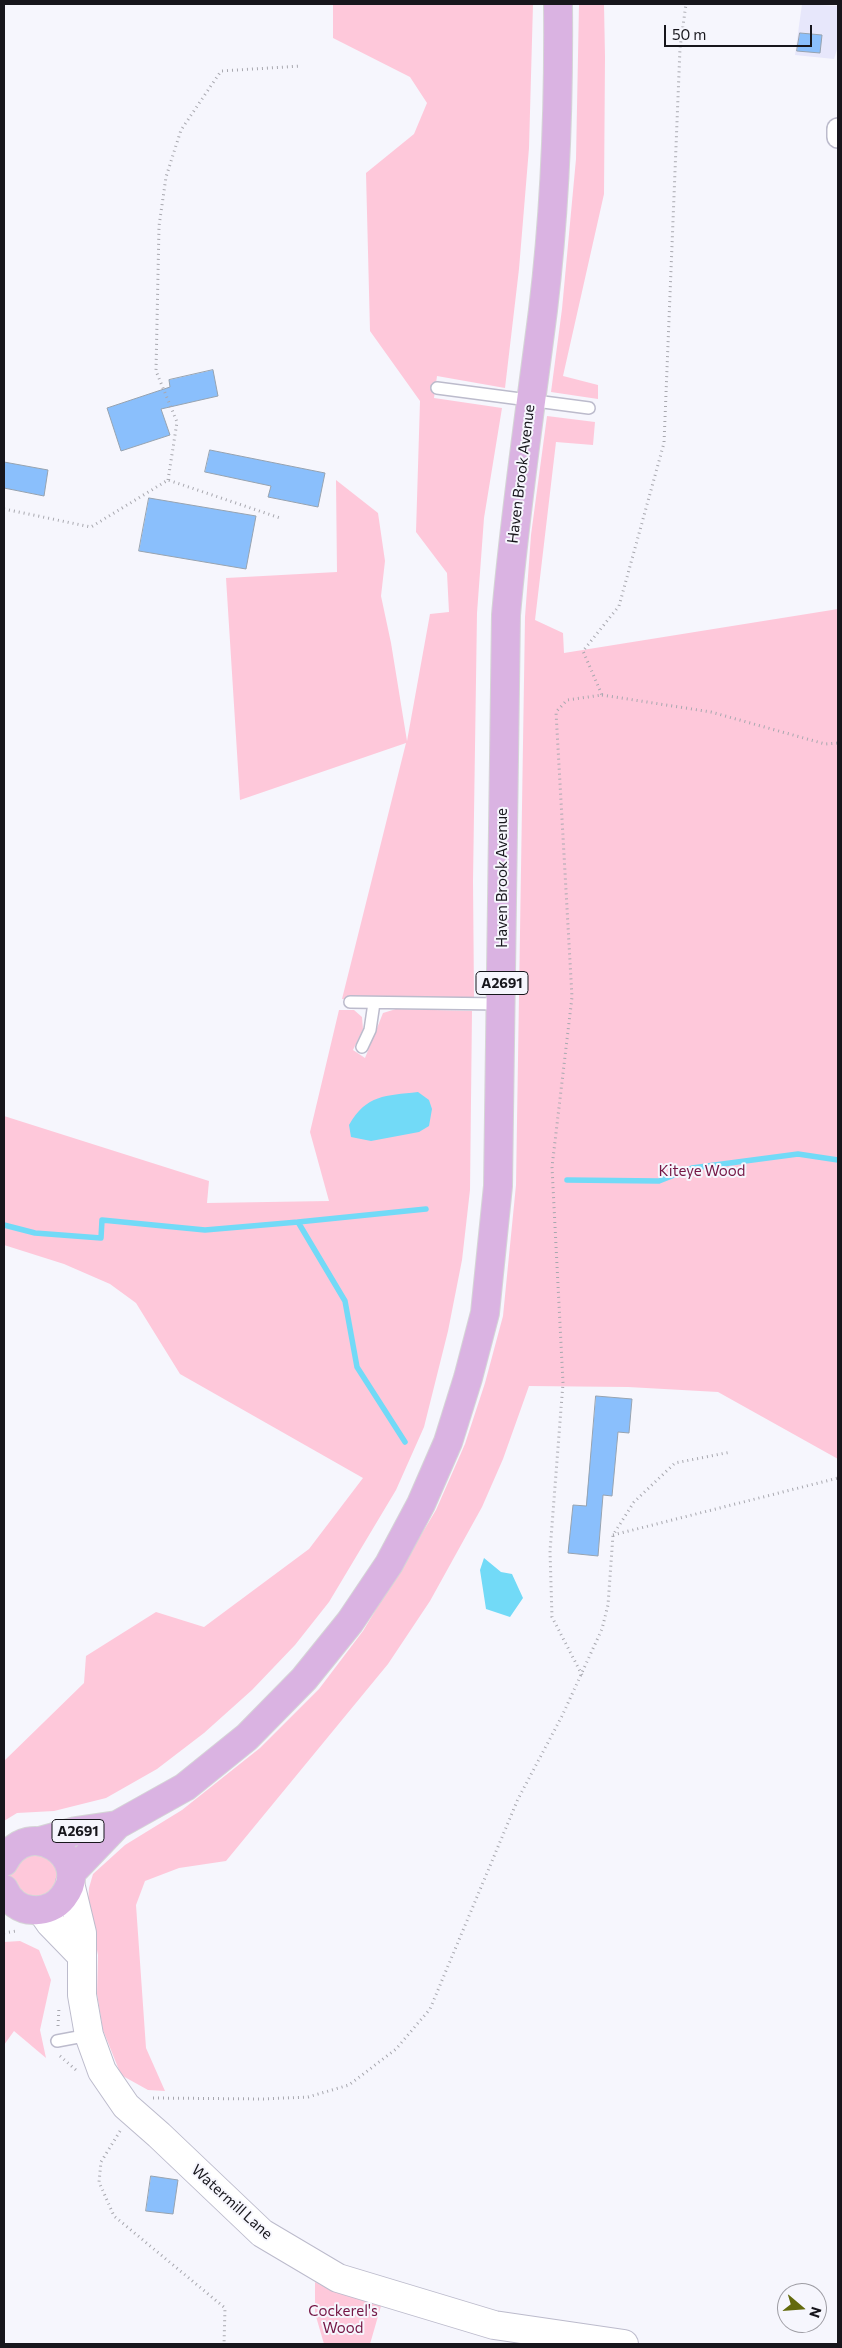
<!DOCTYPE html>
<html>
<head>
<meta charset="utf-8">
<style>
  body { margin:0 }
  #map { position:relative; width:842px; height:2348px; overflow:hidden; background:#f6f6fd; font-family:Commissioner,sans-serif }
  canvas { display:block }
  .frame { position:absolute; inset:0; border:5px solid #17161c; pointer-events:none }
  .north { position:absolute; left:777px; top:2283px; width:50px; height:50px; box-sizing:border-box; background:#f6f6fd; border:1px solid #9d9ca3; border-radius:50%; rotate:108deg; font-size:14px; font-weight:700; line-height:20px; text-align:center; color:#17161c }
  .north::after { content:''; display:block; margin:auto; width:18px; height:22px; background:#636a0d; clip-path:polygon(50% 0,100% 100%,50% 72%,0 100%) }
  .scale { position:absolute; left:664px; top:25px; width:148px; height:22px; box-sizing:border-box; border:2px solid #17161c; border-top:0; padding-left:6px; font-size:15px; line-height:18px; white-space:nowrap; color:#17161c; -webkit-text-stroke:4px #f6f6fd; paint-order:stroke }
</style>
</head>
<body>
<div id="map">
<canvas width="842" height="2348"></canvas>
<div class="frame"></div>
<div class="north">N</div>
<div class="scale">50 m</div>
</div>
<script>
const ctx = document.querySelector('canvas').getContext('2d');
ctx.lineJoin = 'round';
function paint(path, color) {
  ctx.fillStyle = color;
  ctx.fill(path, 'evenodd');
}
function strokePath(path, color, width, dash) {
  ctx.strokeStyle = color;
  ctx.lineWidth = width;
  ctx.lineCap = dash ? 'butt' : 'round';
  ctx.setLineDash(dash || []);
  ctx.stroke(path);
}
function drawText(font, color, halo, rows, align = 'center') {
  ctx.font = font + ' Commissioner,sans-serif';
  ctx.lineWidth = 4;
  ctx.setLineDash([]);
  ctx.textBaseline = 'middle';
  ctx.strokeStyle = halo;
  ctx.fillStyle = color;
  for (const [text, x, y, turn = 0] of rows) {
    ctx.save();
    ctx.translate(x, y);
    ctx.rotate((+turn || 0) * Math.PI / 180);
    ctx.textAlign = isNaN(turn) ? turn : align;
    if (halo) ctx.strokeText(text, 0, 0);
    ctx.fillText(text, 0, 0);
    ctx.restore();
  }
}
const built = new Path2D(`
  M802,4L838,6V46L834,59L795,55Z`);
const green = new Path2D(`
  M333,4H533L529,148L519,269L505,388L437,376L434,398L502,408L484,518L477,613L473,881L474,997L342,999L406,743L240,800L226,578L337,572L336,480L378,513L385,561L381,596L391,643L407,741L430,614L449,612L447,573L416,532L420,401L370,331L366,173L414,134L427,103L410,77L333,38Z
  M579,4H604L605,57L604,194L563,376L598,385V399L551,392L562,309L576,159Z
  M547,416L595,422L593,445L556,442L535,620L563,633L564,653L838,609V1459L718,1392L628,1387L529,1386L503,1459L482,1507L430,1601L388,1664L226,1861L179,1868L145,1881L136,1905L146,2048L165,2091L148,2090L121,2075L103,2030L97,1994L98,1955L88,1904L89,1888L93,1874L125,1845L182,1810L260,1748L319,1689L363,1631L436,1510L465,1444L485,1383L503,1316L516,1185L525,617L531,535Z
  M396,1009L472,1011L470,1190L462,1260L448,1331L424,1427L396,1490L329,1602L295,1645L252,1690L204,1733L157,1769L106,1798L54,1811L17,1813L4,1821V1761L84,1683L86,1656L156,1612L204,1627L309,1549L363,1478L180,1374L136,1303L110,1284L64,1264L4,1245V1116L209,1181L207,1203L329,1201L310,1132L339,1010H354L362,1017L363,1029L353,1050L365,1058L383,1013Z
  M35,1849L61,1868L56,1892L31,1901L11,1885L10,1875L12,1865Z
  M20,1941L39,1950L51,1980L40,2030L46,2058L14,2031L4,2045V1942Z
  M315,2282L330,2290L381,2306L370,2344H324L315,2313Z`);
const water = new Path2D(`
  M418,1092L429,1100L432,1109L429,1126L419,1132L371,1141L351,1137L349,1125C367,1094 385,1096 418,1092Z
  M484,1558L501,1572L512,1574L523,1598L510,1617L486,1609L480,1570Z`);
const stream = new Path2D(`
  M567,1180L659,1181L692,1168L798,1154L838,1160
  M298,1222L426,1209
  M4,1225L35,1233L101,1238L102,1220L205,1230L298,1222L345,1301L357,1367L405,1442`);
const building = new Path2D(`
  M800,33L822,35L820,53L797,51Z
  M213,370L218,396L161,409L170,435L121,451L107,408L170,387L169,380Z
  M210,450L325,473L318,507L268,497L271,486L205,472Z
  M4,462L48,470L44,496L4,488Z
  M149,498L256,516L246,569L139,551Z
  M596,1396L632,1399L629,1433L618,1432L612,1496L603,1495L598,1556L568,1553L573,1505L586,1506Z
  M151,2176L178,2180L173,2214L146,2211Z`);
const path = new Path2D(`
  M168,480L177,422L156,371L159,226L166,177L181,130L221,71L301,66
  M4,509L91,527L168,480L280,518
  M602,695L711,712L825,744L838,743
  M613,1535L838,1478
  M582,1675L552,1617L550,1551L563,1383L552,1167L572,997L556,712L567,700L602,695L583,651L619,606L664,443L680,48L686,4
  M4,1933L16,1931
  M58,2026L59,2007
  M60,2056L76,2070
  M153,2098L263,2099L308,2097L349,2085L396,2049L430,2009L518,1799L562,1716L602,1629L608,1605L613,1535L634,1502L675,1463L731,1452
  M120,2131L101,2162L99,2182L114,2216L225,2308L224,2344`);
const lane = new Path2D(`
  M437,388L589,408
  M350,1002L501,1004
  M362,1047L370,1030L374,1003
  M57,2041L89,2035`);
const street = new Path2D(`
  M838,129V137`);
const secondary = new Path2D(`
  M70,1883L82,1933V1995L89,2035L102,2071L126,2106L159,2135L262,2233L338,2278L494,2325L624,2344
  M41,1910L50,1923L82,1956`);
const primary = new Path2D(`
  M40,1841L76,1831L117,1825
  M4,1862C29,1814 94,1858 63,1897C56,1906 45,1911 33,1910C20,1910 9,1901 4,1889
  M71,1873L117,1825L185,1787L247,1737L304,1679L350,1622L389,1564L421,1504L448,1442L468,1378L485,1313L498,1186L506,615C515,512 530,412 543,310C555,211 559,104 558,4`);
const shields = [
  [502,983,52],
  [78,1831,52]
];
const shieldNames = [
  ["A2691",502,983],
  ["A2691",78,1831]
];
const streetNames = [
  ["Haven Brook Avenue",521,474,-83],
  ["Haven Brook Avenue",502,878,-90],
  ["Watermill Lane",232,2202,42]
];
const parkNames = [
  ["Kiteye Wood",702,1171],
  ["Cockerel's",343,2311],
  ["Wood",343,2328]
];
paint(built, '#e7e7fb');
paint(green, '#fec8da');
paint(water, '#72daf7');
strokePath(stream, '#72daf7', 5.5);
paint(building, '#8abffc');
strokePath(building, '#97a3b0', 1);
strokePath(lane, '#bcbbcc', 14);
strokePath(street, '#bcbbcc', 24);
strokePath(secondary, '#bcbbcc', 30);
strokePath(primary, '#d5d5d6', 30);
strokePath(path, '#a8a8af', 3, [1, 4]);
strokePath(lane, '#fff', 11);
strokePath(street, '#fff', 21);
strokePath(secondary, '#fff', 28);
strokePath(primary, '#dab3e2', 28);
for (const [x, y, w] of shields) {
  const box = new Path2D();
  box.roundRect(x - w / 2, y - 11.5, w, 23, 4);
  ctx.fillStyle = '#f6f6fd';
  ctx.fill(box);
  strokePath(box, '#17161c', 1);
}
drawText('bold 14px', '#17161c', null, shieldNames);
drawText('15px', '#17161c', '#f6f6fd', streetNames);
drawText('15px', '#751745', '#f6f6fd', parkNames);
</script>
</body>
</html>
